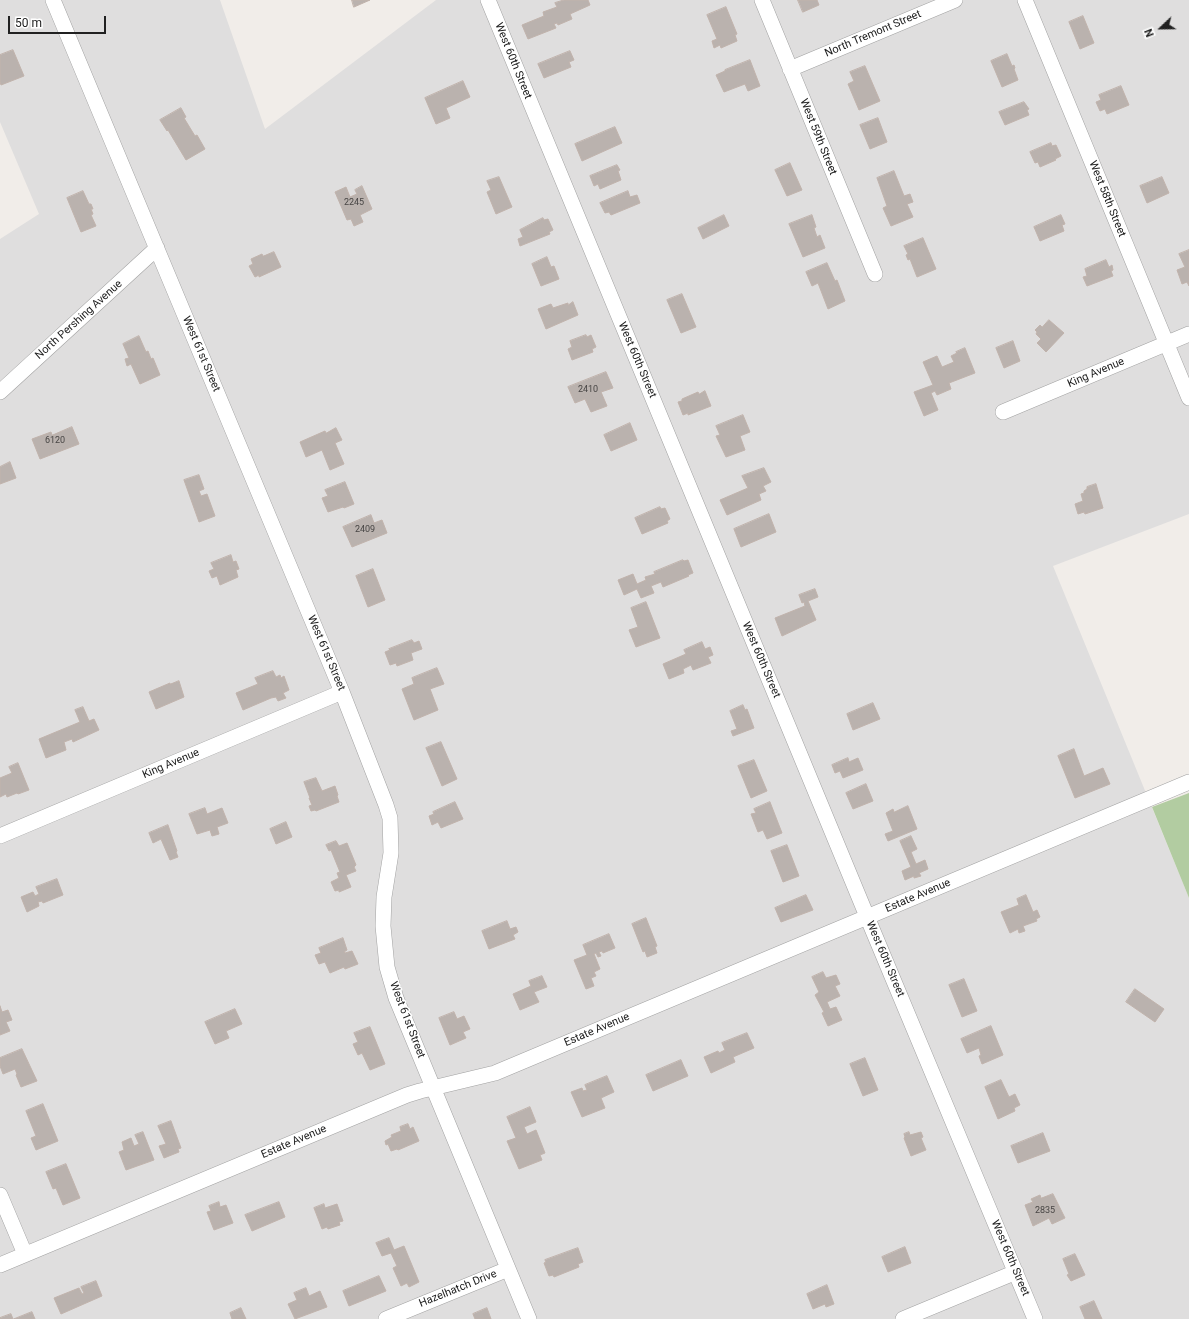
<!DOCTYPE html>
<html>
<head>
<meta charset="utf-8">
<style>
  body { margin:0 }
  #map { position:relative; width:1189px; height:1319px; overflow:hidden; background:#f1ede9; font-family:Roboto,sans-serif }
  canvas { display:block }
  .north { position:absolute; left:1141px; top:8px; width:40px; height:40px; -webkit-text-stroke:3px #fff; paint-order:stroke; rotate:248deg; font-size:11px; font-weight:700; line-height:16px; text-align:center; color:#212121 }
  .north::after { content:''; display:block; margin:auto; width:14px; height:18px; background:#212121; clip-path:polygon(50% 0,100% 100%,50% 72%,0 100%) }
  .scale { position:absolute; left:8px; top:16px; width:98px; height:18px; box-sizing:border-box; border:2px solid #212121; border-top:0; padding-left:5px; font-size:12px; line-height:14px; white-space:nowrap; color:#212121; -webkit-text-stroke:3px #fff; paint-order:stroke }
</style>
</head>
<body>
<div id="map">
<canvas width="1189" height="1319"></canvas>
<div class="north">N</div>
<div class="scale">50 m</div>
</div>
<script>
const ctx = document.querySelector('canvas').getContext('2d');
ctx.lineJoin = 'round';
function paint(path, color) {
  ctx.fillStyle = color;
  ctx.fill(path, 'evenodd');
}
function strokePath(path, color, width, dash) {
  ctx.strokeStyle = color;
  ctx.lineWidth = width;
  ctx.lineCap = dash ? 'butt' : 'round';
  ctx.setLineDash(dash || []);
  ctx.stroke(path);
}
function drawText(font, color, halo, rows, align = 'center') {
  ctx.font = font + ' Roboto,sans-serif';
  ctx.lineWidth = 3;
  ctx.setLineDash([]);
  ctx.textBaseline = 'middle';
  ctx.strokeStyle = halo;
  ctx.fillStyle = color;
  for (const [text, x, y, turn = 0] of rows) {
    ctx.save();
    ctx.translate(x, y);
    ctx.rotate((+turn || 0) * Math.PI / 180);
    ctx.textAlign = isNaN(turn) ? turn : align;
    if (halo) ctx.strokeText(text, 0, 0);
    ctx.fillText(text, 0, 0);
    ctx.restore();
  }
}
const residential = new Path2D(`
  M0,0H220L265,129L436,0H1189V514L1053,566L1189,898V1319H0V239L39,214L0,122Z`);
const forest = new Path2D(`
  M1189,793V898L1152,807Z`);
const building = new Path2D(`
  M352,0H370L354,7Z
  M564,0H588L590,5L570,14L572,19L558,25L557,23L554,24L556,28L528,39L522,25L544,16L543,12L557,7L555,3Z
  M798,0H817L819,5L803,12Z
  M726,7L737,34L735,35L737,41L721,48L720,45L714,48L712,41L717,39L707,15Z
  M1083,16L1094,43L1080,49L1069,22Z
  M13,50L24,76L1,85L0,82V55Z
  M570,51L574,60L569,62L571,67L544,78L538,64Z
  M1007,54L1012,66L1014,65L1015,68L1014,69L1018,80L1002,87L991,61Z
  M750,60L760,86L748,91L745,84L724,92L716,75L725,71V70Z
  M865,66L880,101L859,110L848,84L854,81L850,72Z
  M463,81L470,97L446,108L450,118L436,124L425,98Z
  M1121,86L1129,105L1107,114L1105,109L1100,111L1096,102L1101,100L1099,95Z
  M1024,102L1029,109L1027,110L1029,115L1005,125L999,112Z
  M181,108L186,117L184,118L195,136L197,135L205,149L186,160L168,130L167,131L160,120Z
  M878,118L887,142L870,149L860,125Z
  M615,127L622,143L582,161L575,144Z
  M1051,143L1052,146L1056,145L1061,156L1055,159L1056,160L1040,167L1038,162L1035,163L1030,152Z
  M790,163L802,190L787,196L775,170Z
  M617,165L620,170L618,171L621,180L600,189L598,184L594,186L590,176Z
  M894,171L904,196L910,194L913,202L907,204L913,217L891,226L883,208L887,206L877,178Z
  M499,177L512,207L496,214L487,192L491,190L487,181Z
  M1162,177L1169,193L1147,203L1140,186Z
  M362,186L372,209L360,215L363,222L354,226L351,219L347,220L335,192L346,187L350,197L357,194L355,190Z
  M83,191L89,204H91L93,209H91L93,214L91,215L96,226L81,232L67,198Z
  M628,191L630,197L637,195L640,203L611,215L609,212L605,213L600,203Z
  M724,215L729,226L703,239L698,228Z
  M812,215L816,227L814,228L817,237L820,235L825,248L803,257L789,224Z
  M1061,215L1065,224L1062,225L1064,231L1040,241L1034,227Z
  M543,218L544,220L548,219L553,230L549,232L550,234L520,246L518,239L523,237L520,230Z
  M923,238L936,269L917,277L910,259L908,260L906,255L908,254L904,246Z
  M1189,250V286L1187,282L1182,284L1177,270L1185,267L1179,254Z
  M274,252L281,267L259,277V275L255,277L249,266L253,264L251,259L262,254L263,256Z
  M547,257L551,267L554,266L559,279L541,286L532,264Z
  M1106,260L1109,267L1112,265L1113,270L1111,271L1113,276L1087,286L1083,277L1087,276L1085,269Z
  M827,263L835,281L837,280L845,301L828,309L818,283L812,286L806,272Z
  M682,294L696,327L681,333L667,300Z
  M573,302L578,315L546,329L538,309L551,304L553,308L568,303V305Z
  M1049,320L1064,333L1046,352L1037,343L1041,339L1036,334L1037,332L1035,330L1040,325L1042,327Z
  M586,335L587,337L591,335L596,347L592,349L593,352L572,360L568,349L572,347L570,341Z
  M139,336L146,352L148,351L151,359L153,358L160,375L140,384L131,364L127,366L125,359L129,358L123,344Z
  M1013,341L1020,361L1004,368L996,348Z
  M965,348L975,373L949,383L951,389L937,395L935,391L931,393L938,410L924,416L914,392L933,385L923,362L937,356L942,367L954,362L951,356L957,353L956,352Z
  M606,372L613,388L601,392L607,406L591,412L585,399L575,403L568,387Z
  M705,391L711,406L688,415V413L683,415L678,402L682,401V399L698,392L699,394Z
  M743,415L750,432L740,436L745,450L726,457L716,436L720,435L716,426Z
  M630,423L637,440L611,451L604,435Z
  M72,427L79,444L40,459L32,439L51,432L52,435Z
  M336,428L342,440L335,443L344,464L330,470L322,450L306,457L300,442L325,431L326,433Z
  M10,462L16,478L0,484V467Z
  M764,468L771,482L763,486L766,491L759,494L761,500L727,515L720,500L748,488L742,476Z
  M199,475L204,489L199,491L201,496L207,494L215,516L199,522L184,480Z
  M345,482L354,504L344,508L343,507L328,512L322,498L328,496L325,490Z
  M1096,484L1103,508L1085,514L1084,512L1078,514L1075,504L1083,501L1081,494L1084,493V491L1087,489V487Z
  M660,507L661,509L665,508L670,519L667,521L668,523L642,534L635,518Z
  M769,514L776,532L741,547L734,529Z
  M371,515L374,523L382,520L387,533L352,547L343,527Z
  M231,555L233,562L236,561L239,569L236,570L238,577L220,585L217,576L212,578L209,571L214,569L211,563Z
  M683,560L684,561L688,560L693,573L688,575L689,576L663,587L661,582L651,586L654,593L641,598L637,589L624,595L618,580L633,574L637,584L646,580L645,577L655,574L654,572Z
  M373,569L385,600L368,607L356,576Z
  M815,589L818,597L808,601L816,620L782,636L775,618L805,606L804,602L802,603L799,595Z
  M646,602L660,638L636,647L629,630L638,627L631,608Z
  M412,640L414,643L419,641L422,649L411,653L413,660L397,666L396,663L390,665L385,652L390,650L389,649Z
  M702,642L705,649L710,647L713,655L708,657L711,663L693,670L691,665L683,669L684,673L669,679L663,664L686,654L684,650Z
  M437,668L444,684L430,689L438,710L414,720L402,689L414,684L412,678Z
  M273,671L276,677L280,675L281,678L284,676L289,690L283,693L286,698L278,701L276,697L271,698L243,710L236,693L258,684L255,678Z
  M179,681L184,697L156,709L149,692L170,683V684Z
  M873,703L880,719L853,730L847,714Z
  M743,705L745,710L747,709L754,728L733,736L731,731L737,729L730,711Z
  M83,707L89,721L94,719L99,730L73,742L72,739L64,742L66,750L46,758L39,739L80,722L75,710Z
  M441,742L457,779L442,786L426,748Z
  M1074,749L1084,776L1103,768L1110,784L1075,798L1058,756Z
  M848,758L849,762L858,758L863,770L843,778L840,771L835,773L832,765Z
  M754,760L767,791L751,798L738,766Z
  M18,763L29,790L18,794L17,793L7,797L6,794L0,797V778L12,773L9,767Z
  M316,778L322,791L335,786L338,795L337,796L339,802L316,811L315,810L311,811L309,806L312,805L309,798H310L304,782Z
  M866,784L873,801L853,809L846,793Z
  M455,802L463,819L441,828L438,822L432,825L429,816L434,814L433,812Z
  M770,802L782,833L767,839L763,830L758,832L751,814L756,813L754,809Z
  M908,806L917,829L888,841L885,834L893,831L886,813L893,809L894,812Z
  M205,808L207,814L222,808L228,823L217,827L219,834L212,836L210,830L197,834L189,814Z
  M286,822L292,837L276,844L270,829Z
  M168,825L177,851L176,852L178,857L170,860L161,839L153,843L149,833Z
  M911,836L917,849L911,852L916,864L925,860L928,869L919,873L921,876L914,878V876L905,880L902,871L911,867L900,841Z
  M336,841L339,846L347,843L356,865L354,867L356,871L346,875L351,887L339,892V890L335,891L331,882L339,878L337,873L340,872L331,850L329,851L326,845Z
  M787,845L799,876L783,882L771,851Z
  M57,879L63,895L43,903L42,901L38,902L39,906L27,912L21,897L33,892L35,896L39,894L36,887Z
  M806,895L813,910L781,922L775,908Z
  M1026,895L1033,912L1037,910L1040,917L1036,919L1037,921L1023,926L1025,931L1019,933L1018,929L1010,933L1001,912L1019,905L1017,899Z
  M646,918L657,946L655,947L657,953L647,957L645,951L643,952L632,924Z
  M507,921L510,929L516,927L518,932L513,935L515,939L489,949L482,931Z
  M609,934L615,948L603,953L602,951L599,952L601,956L598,957L596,953L594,954L600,969L594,972L596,976L591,978L594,986L586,989L574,960L587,955L583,945Z
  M343,938L347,950L344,952L345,953L352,951L358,964L345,969L344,967L330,973L325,962L319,964L315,955L321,953L319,948Z
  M823,972L826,978L836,975L840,984L835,986L840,996L827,1002L830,1009L836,1007L842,1020L828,1026L822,1013L824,1012L815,995L819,992L812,977Z
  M542,976L547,987L534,992L539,1002L520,1010L513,994L531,986L529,981Z
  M964,979L977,1011L962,1017L949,985Z
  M1135,989L1164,1009L1155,1022L1126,1002Z
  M0,1006L2,1012L8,1010L12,1020L6,1022L10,1031L0,1035Z
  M235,1009L242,1024L226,1031L229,1038L215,1044L205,1022Z
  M454,1012L457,1019L464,1016L470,1029L463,1032L466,1038L450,1045L439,1018Z
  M991,1026L1003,1055L982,1064L979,1056L981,1055L979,1048L967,1053L961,1039Z
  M370,1027L385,1064L370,1070L362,1053L358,1055L353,1044L358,1042L354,1033Z
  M747,1033L754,1048L733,1057L735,1062L711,1073L704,1057L718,1051L719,1053L725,1050L722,1043Z
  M22,1049L37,1081L21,1087L16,1075L17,1074L15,1069L3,1074L0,1066V1058Z
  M865,1058L878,1090L863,1096L850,1064Z
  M681,1060L688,1076L653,1091L646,1075Z
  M607,1076L614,1092L601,1098L605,1108L582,1117L571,1092L582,1088L583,1091L587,1090L585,1085Z
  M1001,1080L1009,1097L1015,1094L1020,1105L1014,1108L1015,1111L998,1119L985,1087Z
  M43,1104L58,1141L36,1150L31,1138L36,1136L26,1111Z
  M530,1107L536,1122L524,1127L527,1134L536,1130L545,1153L540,1155L542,1160L519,1169L507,1141L516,1138L507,1117Z
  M171,1121L181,1148L178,1149L179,1152L164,1158L159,1146L166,1144L158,1126Z
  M408,1124L410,1129L413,1127L419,1141L398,1150L397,1149L391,1151L388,1144L386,1145L385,1141L392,1137L391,1135L401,1131L400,1127Z
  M143,1132L154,1160L126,1170L119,1152L124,1150L122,1142L131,1138L134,1146L139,1144L135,1135Z
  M909,1132L910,1135L921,1132L923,1137L921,1138L926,1150L911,1156L904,1138L905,1137L904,1134Z
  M1043,1133L1050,1151L1018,1163L1011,1146Z
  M66,1164L80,1198L63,1205L56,1188L53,1189L46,1172Z
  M1053,1194L1065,1218L1052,1224L1049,1218L1033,1226L1025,1205L1033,1202L1031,1199L1040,1195L1041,1198Z
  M219,1202L220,1207L226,1205L233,1223L214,1230L207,1212L211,1211L209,1206Z
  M279,1202L285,1217L252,1231L245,1215Z
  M324,1204L325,1208L337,1204L343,1221L339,1222L340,1225L328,1229L327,1227L322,1229L314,1208Z
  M389,1238L394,1250L404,1246L419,1282L409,1287L407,1283L401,1286L393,1268L397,1266L391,1253L382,1256L376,1243Z
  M905,1247L911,1263L888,1272L882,1257Z
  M578,1248L583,1262L578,1264L579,1267L554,1277L553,1275L549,1276L544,1263L546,1262L545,1260Z
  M1075,1254L1085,1275L1071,1281L1067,1275L1069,1274L1063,1259Z
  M379,1276L386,1291L349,1306L343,1291Z
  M96,1281L102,1296L61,1314L54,1298L79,1288L82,1294L84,1293L81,1287Z
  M827,1285L834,1304L826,1307L825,1304L813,1309L807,1294Z
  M306,1288L309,1296L320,1291L327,1307L295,1319L288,1304L297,1300L294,1293Z
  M1094,1301L1102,1319H1085L1080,1307Z
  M241,1308L246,1319H232L230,1313Z
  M487,1308L491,1319H475L473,1314Z
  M32,1312L35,1319H14Z
  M11,1314L13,1319H0V1318Z`);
const street = new Path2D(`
  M53,0L342,692L386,805L390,818L391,853L384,897L383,926L387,967L396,998L529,1319
  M488,0L873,931L1035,1319
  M762,0L875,274
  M1025,0L1189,398
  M790,69L955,0
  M0,392L157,248
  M1003,412L1189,334
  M0,836L342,692
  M0,1195L25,1254
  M0,1265L407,1095L420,1091L495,1073L1189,782
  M386,1319L508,1269
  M903,1319L1016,1272`);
const numberNames = [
  ["2245",354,203],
  ["2410",588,390],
  ["6120",55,441],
  ["2409",365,530],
  ["2835",1045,1211]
];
const streetNames = [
  ["North Tremont Street",873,34,-23],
  ["West 60th Street",513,61,68],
  ["West 59th Street",818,137,68],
  ["West 58th Street",1107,199,68],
  ["North Pershing Avenue",79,320,-42],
  ["West 61st Street",201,354,67],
  ["West 60th Street",637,360,67],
  ["King Avenue",1096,373,-23],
  ["West 61st Street",326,653,67],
  ["West 60th Street",761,660,67],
  ["King Avenue",171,764,-23],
  ["Estate Avenue",918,896,-23],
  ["West 60th Street",885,959,67],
  ["West 61st Street",407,1020,69],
  ["Estate Avenue",597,1030,-23],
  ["Estate Avenue",294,1142,-23],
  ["West 60th Street",1010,1258,67],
  ["Hazelhatch Drive",458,1289,-22]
];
paint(residential, '#dfdede');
paint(forest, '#b2cca1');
paint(building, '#bab2ae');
strokePath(building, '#c1b3ac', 1);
strokePath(street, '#a2a2a2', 16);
strokePath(street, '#fff', 15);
drawText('9px', '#474544', null, numberNames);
drawText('11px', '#212121', '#fff', streetNames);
</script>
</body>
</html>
